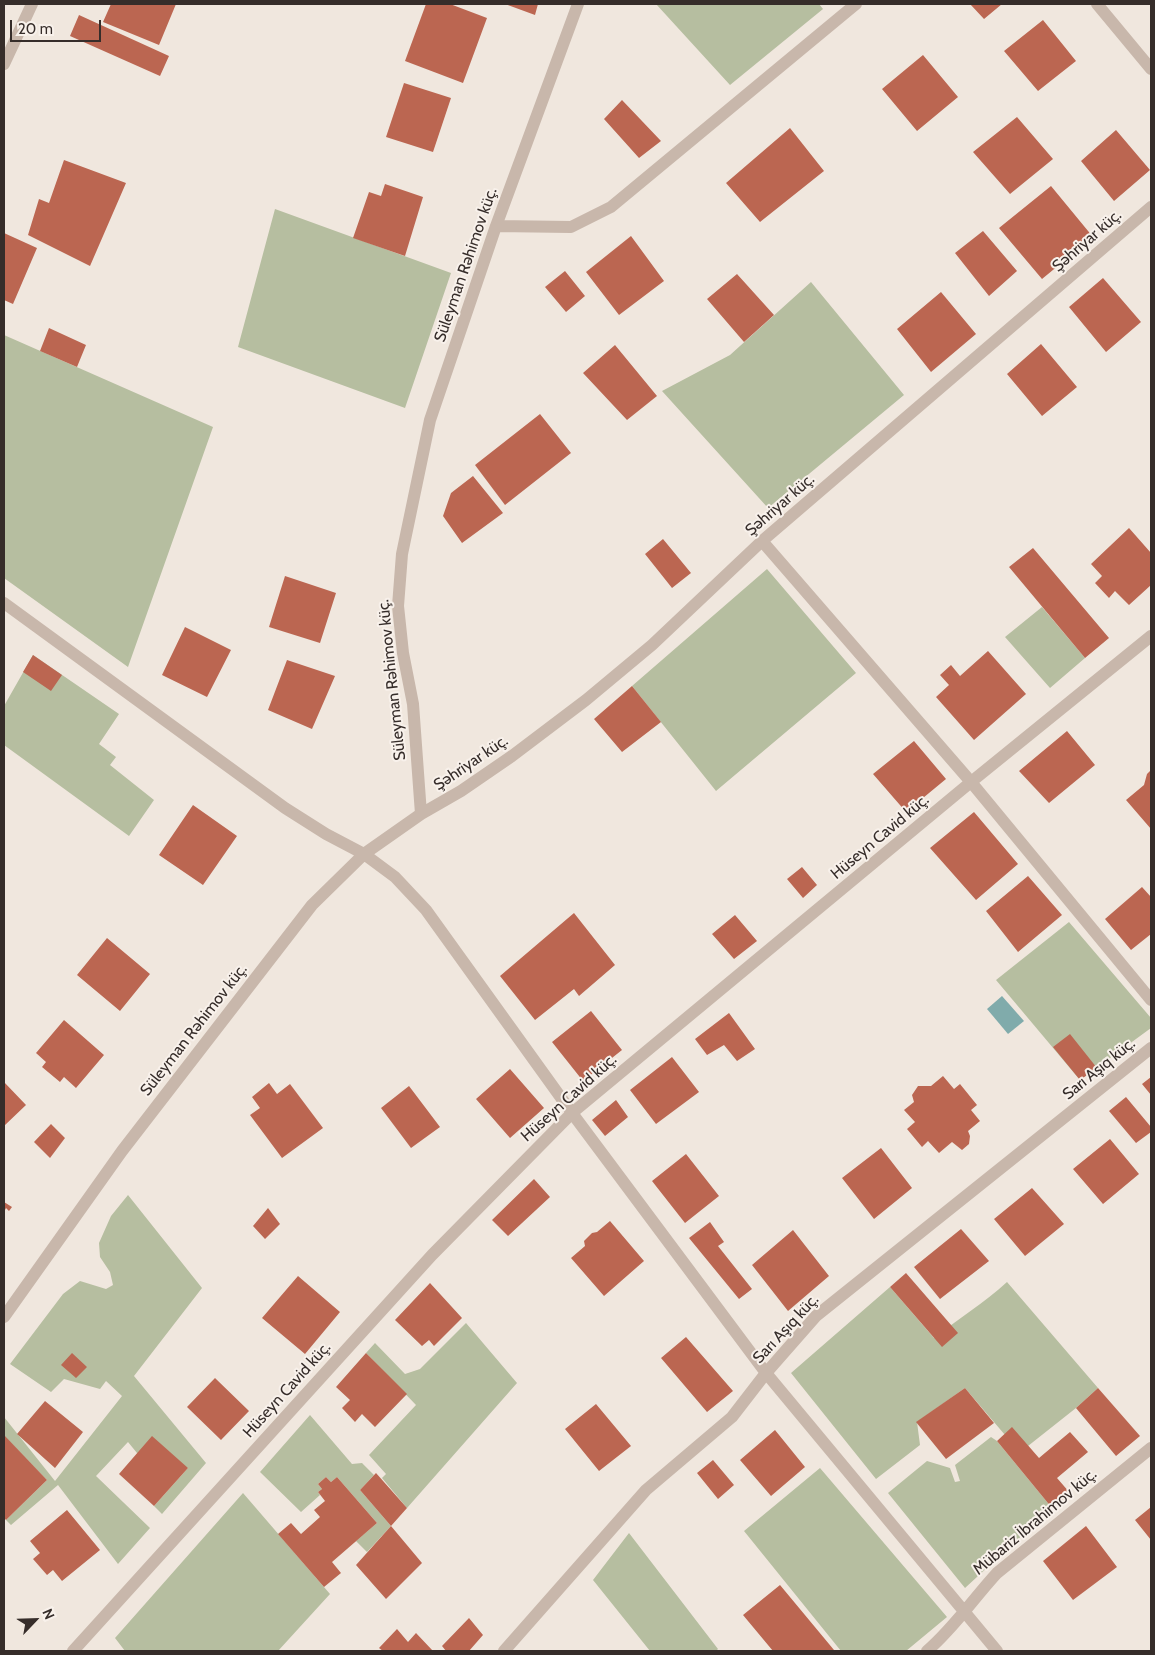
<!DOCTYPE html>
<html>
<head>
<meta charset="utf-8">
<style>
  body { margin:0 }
  #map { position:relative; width:1155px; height:1655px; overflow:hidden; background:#f0e7de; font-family:Cabin,sans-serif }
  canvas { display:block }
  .frame { position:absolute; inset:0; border:5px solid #362d2a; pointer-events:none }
  .north { position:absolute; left:10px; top:1595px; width:50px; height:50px; -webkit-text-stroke:4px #f8f1eb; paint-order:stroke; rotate:66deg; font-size:14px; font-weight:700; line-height:20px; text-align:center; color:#362d2a }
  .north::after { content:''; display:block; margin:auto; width:18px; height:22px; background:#362d2a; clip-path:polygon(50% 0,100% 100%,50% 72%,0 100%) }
  .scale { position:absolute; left:10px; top:20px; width:91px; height:22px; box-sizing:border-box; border:2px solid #362d2a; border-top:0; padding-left:6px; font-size:15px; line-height:18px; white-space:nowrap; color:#362d2a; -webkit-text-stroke:4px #f8f1eb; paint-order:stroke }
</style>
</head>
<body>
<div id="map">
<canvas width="1155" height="1655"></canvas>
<div class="frame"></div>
<div class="north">N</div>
<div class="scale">20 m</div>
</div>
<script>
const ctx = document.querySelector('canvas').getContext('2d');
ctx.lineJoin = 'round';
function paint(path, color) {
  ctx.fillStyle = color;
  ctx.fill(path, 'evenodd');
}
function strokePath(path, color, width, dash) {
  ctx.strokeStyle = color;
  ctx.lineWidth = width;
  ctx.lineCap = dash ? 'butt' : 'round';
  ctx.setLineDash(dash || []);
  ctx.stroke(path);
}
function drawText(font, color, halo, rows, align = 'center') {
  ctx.font = font + ' Cabin,sans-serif';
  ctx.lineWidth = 4;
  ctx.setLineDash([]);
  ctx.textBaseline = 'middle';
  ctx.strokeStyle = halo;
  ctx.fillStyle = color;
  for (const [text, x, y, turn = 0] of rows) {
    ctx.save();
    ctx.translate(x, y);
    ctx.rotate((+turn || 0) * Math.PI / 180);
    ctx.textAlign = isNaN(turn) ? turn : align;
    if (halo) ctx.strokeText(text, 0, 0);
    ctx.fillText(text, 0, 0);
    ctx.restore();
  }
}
const green = new Path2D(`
  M656,4H819L823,9L730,85Z
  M275,209L451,273L405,408L238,347Z
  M811,282L904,395L768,508L662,391L730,355Z
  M4,335L213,427L128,667L4,578Z
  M767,569L856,673L716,791L632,686Z
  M1042,607L1085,658L1050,688L1005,637Z
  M33,655L119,714L99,744L116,757L110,765L154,800L129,836L4,745V706Z
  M1069,922L1151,1018V1028L1080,1080L996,980Z
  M128,1195L202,1288L134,1376L206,1463L162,1514L154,1506L188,1468L137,1453L128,1442L96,1476L150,1528L118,1564L58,1485L11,1525L6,1520L47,1480L4,1436V1417L55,1481L122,1396L106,1381L100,1389L64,1379L51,1392L10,1364L63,1294L80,1281L106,1289L113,1285L110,1272L100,1257L99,1243L111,1216Z
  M1007,1282L1098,1388L1076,1408L1028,1446L1005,1435L965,1388L917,1422L920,1445L876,1479L791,1373L890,1287L934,1338C958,1319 984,1303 1007,1282Z
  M466,1323L517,1383L407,1508L382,1478L386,1474L369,1455L416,1405L366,1353L375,1343L405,1374L420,1369Z
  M310,1415L352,1464L362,1463L374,1475L360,1490L391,1526L367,1552L356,1541L377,1523L337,1477L331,1482L326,1477L318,1484L322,1489L318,1492L320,1495L301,1512L260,1472Z
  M991,1437L997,1441L1052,1508L965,1588L888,1493L927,1461L950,1468L955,1482L960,1481L955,1465Z
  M820,1468L947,1617L906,1651H841L744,1531Z
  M243,1493L330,1594L278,1651H125L115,1638Z
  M629,1533L718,1649L716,1651H650L593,1580Z`);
const water = new Path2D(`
  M1002,996L1024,1021L1008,1034L987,1009Z`);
const building = new Path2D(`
  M111,4H176L159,45L103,22Z
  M426,4H450L487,18L463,83L405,61Z
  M505,4H538L535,15Z
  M970,4H1002L984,19Z
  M79,15L169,56L160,76L70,36Z
  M1043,20L1076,61L1038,91L1004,51Z
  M923,55L958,97L917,131L882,89Z
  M404,83L451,98L433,152L386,137Z
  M622,100L661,141L639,158L604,119Z
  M1017,117L1053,159L1010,194L973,152Z
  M790,128L824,171L760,222L726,183Z
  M1116,130L1150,170L1114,201L1081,161Z
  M64,160L126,183L90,266L28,235L39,199L49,203Z
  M385,184L423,197L405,256L353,238L369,192L381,196Z
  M1051,186L1093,237L1042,279L999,228Z
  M983,231L1017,271L989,296L955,253Z
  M4,233L37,248L13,304L4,300Z
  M631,236L664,281L619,315L586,272Z
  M565,271L585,296L566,312L545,287Z
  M737,274L774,315L744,342L707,299Z
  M1103,278L1141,322L1106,352L1069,307Z
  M941,292L976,334L931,372L897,329Z
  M49,328L86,345L77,367L40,351Z
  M1041,344L1077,387L1042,416L1007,374Z
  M615,345L657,396L627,420L583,373Z
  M540,414L571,453L505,505L475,465Z
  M473,476L503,513L462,543L443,516L451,493Z
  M1129,528L1151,553V585L1129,605L1115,591L1109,598L1095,583L1102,576L1091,564Z
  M663,539L691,573L672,588L645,554Z
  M1033,548L1109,638L1085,658L1009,567Z
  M285,576L336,593L320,643L269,627Z
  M185,627L231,650L207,697L162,675Z
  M988,651L1026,694L974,740L936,697L949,685L940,675L951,665L960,676Z
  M33,655L62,675L51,691L23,672Z
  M287,660L335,676L312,729L268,710Z
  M632,686L661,722L622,752L594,719Z
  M1067,731L1095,765L1049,803L1019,771Z
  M914,741L946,779L906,812L873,774Z
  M1151,770V829L1126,800L1144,785L1147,774Z
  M193,805L237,836L203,885L159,855Z
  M974,812L1018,864L976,900L930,848Z
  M802,867L817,885L803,898L787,879Z
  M1028,876L1062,915L1018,952L986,911Z
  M1142,887L1151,897V934L1131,950L1105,919Z
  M574,913L615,965L579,996L574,989L535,1020L500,976Z
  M735,915L757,941L734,959L712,934Z
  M107,938L150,974L120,1011L77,975Z
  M591,1011L622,1050L583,1081L552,1042Z
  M729,1013L755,1049L737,1061L724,1045L707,1055L695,1039Z
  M64,1020L104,1055L76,1088L64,1077L60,1082L42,1067L46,1062L36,1053Z
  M1070,1034L1097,1068L1080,1080L1053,1047Z
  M672,1057L699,1092L656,1124L630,1090Z
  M510,1069L544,1108L510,1138L476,1099Z
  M943,1076L954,1089L960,1084L977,1105L971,1110L980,1121L968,1131L970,1136L969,1144L962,1150L952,1142L939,1153L928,1141L922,1147L907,1129L915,1122L904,1110L914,1102L912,1095L918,1086H931Z
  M1151,1077V1095L1142,1084Z
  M4,1082L26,1105L4,1126Z
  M269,1083L277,1094L290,1084L323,1128L282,1158L250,1115L260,1108L252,1097Z
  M409,1086L440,1127L411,1148L381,1108Z
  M1126,1097L1151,1127V1132L1136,1143L1109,1111Z
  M616,1100L628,1117L605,1136L592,1120Z
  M51,1124L65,1138L50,1158L34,1142Z
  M1110,1139L1139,1174L1103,1204L1073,1169Z
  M881,1148L912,1188L874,1219L842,1178Z
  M686,1154L719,1196L685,1223L652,1181Z
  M534,1179L550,1197L508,1236L492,1220Z
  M1032,1188L1064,1224L1025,1256L994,1219Z
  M4,1202L12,1207L9,1211L6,1208L4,1212Z
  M268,1208L280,1224L265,1239L253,1226Z
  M610,1221L644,1261L604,1296L571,1258L585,1246L584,1241L592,1233L597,1232Z
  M710,1222L724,1242L718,1246L752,1289L739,1299L689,1238Z
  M961,1229L989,1261L940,1299L914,1267Z
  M793,1230L829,1276L788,1311L752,1265Z
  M906,1273L958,1333L942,1347L890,1287Z
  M298,1276L340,1312L305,1354L262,1318Z
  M430,1283L462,1318L434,1346L429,1340L422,1346L395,1320Z
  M686,1337L733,1391L707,1412L661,1358Z
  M72,1353L87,1367L76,1378L61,1365Z
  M366,1353L407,1394L375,1427L362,1414L355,1422L342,1408L350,1400L336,1387Z
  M215,1378L249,1411L221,1440L187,1407Z
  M965,1388L994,1423L946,1459L916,1422Z
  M1098,1388L1140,1436L1116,1456L1076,1408Z
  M45,1401L83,1432L55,1468L17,1434Z
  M596,1404L631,1446L599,1471L565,1429Z
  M1012,1427L1039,1458L1070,1432L1088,1452L1057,1478L1070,1493L1052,1508L997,1441Z
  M775,1430L805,1467L771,1496L740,1460Z
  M4,1435L47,1480L6,1520L4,1518Z
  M152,1436L188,1468L154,1506L119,1474Z
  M713,1460L734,1485L718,1499L697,1473Z
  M376,1473L407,1508L391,1526L422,1563L386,1599L356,1565L391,1526L360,1490Z
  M326,1477L331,1482L337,1477L377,1523L332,1562L341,1573L324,1587L278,1534L291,1523L301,1534L320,1517L314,1510L325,1501L318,1492L322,1489L318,1484Z
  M1151,1507V1540L1135,1520Z
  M67,1510L100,1550L62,1581L53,1570L47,1575L33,1559L40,1553L30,1541Z
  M1086,1526L1117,1567L1073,1600L1043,1561Z
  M780,1585L834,1650L832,1651H773L743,1615Z
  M469,1618L483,1635L469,1651H446L442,1646Z
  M397,1629L408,1642L416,1633L433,1651H383L379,1648Z`);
const minor = new Path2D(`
  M1097,4L1151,69
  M4,64L32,4
  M496,226L571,227L611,207L856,4
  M762,541L971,782L1151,1000
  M4,603L285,808L326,834L364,854L395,877L426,910L572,1113L766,1373L997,1651
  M421,814L461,791L512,756L586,700L652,645L762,541L1151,207
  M4,1317L122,1151L312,905L364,854L421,814L413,704L403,653L398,606L402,554L430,420L496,226L578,4
  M73,1651L432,1255L572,1113L971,782L1151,636
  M504,1651L646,1490L732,1417L766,1373L816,1316L1151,1048
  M927,1651C954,1628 973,1599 997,1573L1151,1448`);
const streetNames = [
  ["Şəhriyar küç.",1087,241,-41],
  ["Süleyman Rəhimov küç.",466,265,-71],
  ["Şəhriyar küç.",780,505,-41],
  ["Süleyman Rəhimov küç.",392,680,-96],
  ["Şəhriyar küç.",471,763,-34],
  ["Hüseyn Cavid küç.",880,837,-40],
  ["Süleyman Rəhimov küç.",194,1030,-52],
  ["Sarı Aşıq küç.",1099,1069,-39],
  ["Hüseyn Cavid küç.",569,1098,-42],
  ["Sarı Aşıq küç.",786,1329,-47],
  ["Hüseyn Cavid küç.",287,1390,-48],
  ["Mübariz İbrahimov küç.",1035,1522,-40]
];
paint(green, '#b6bea0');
paint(water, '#80abab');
paint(building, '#bb6651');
strokePath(minor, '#c8b7ab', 12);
drawText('16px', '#362d2a', '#f8f1eb', streetNames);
</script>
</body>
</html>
